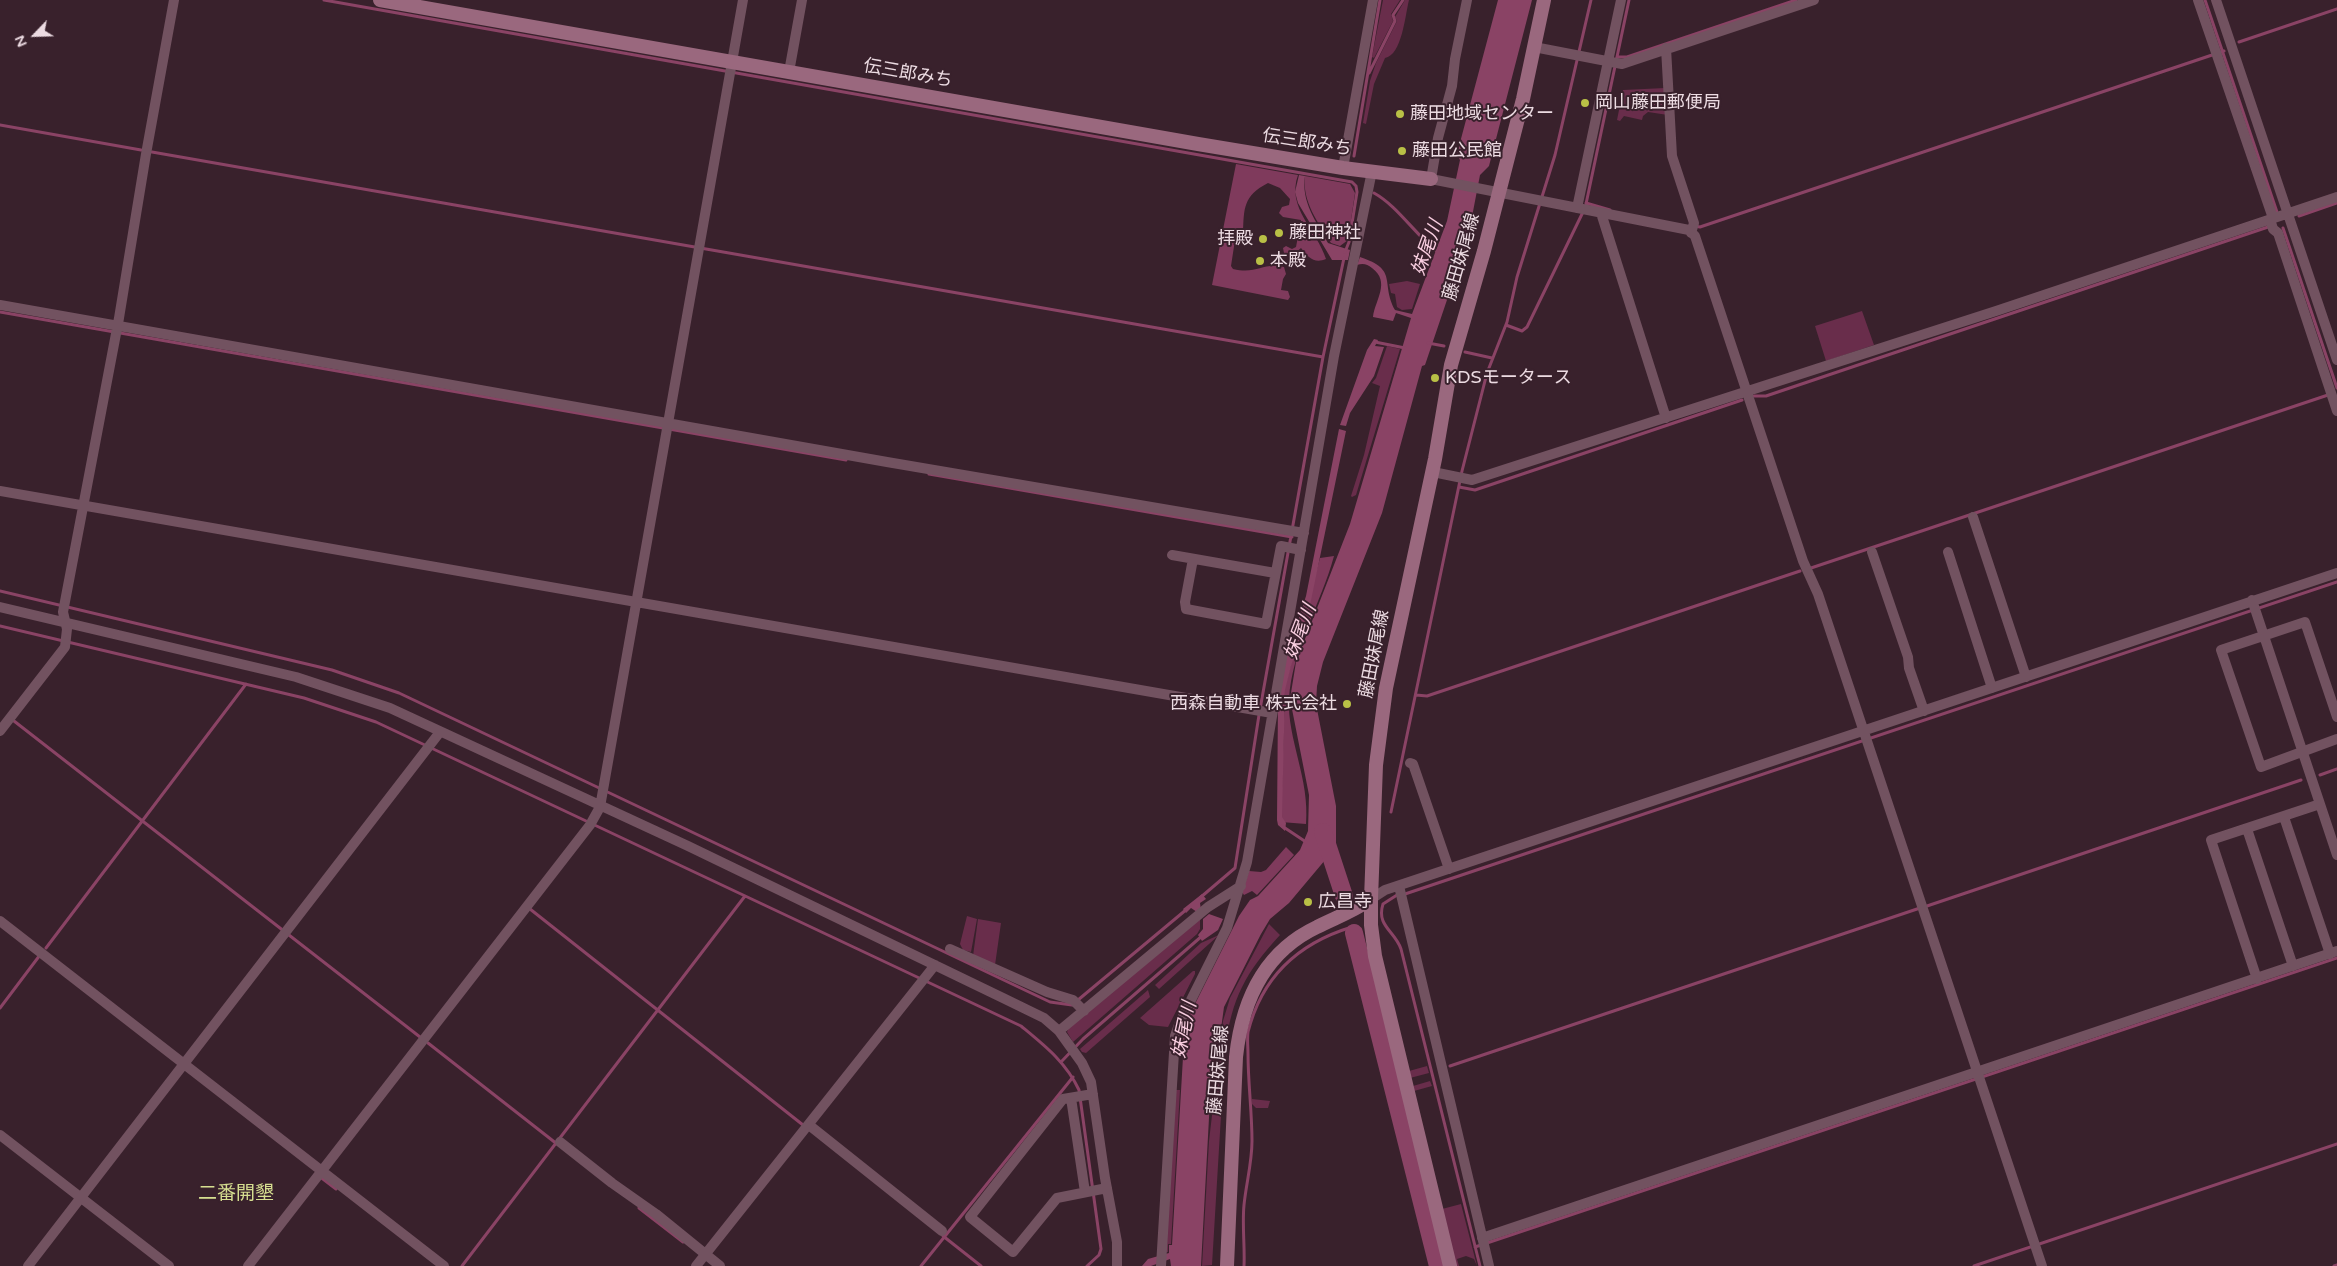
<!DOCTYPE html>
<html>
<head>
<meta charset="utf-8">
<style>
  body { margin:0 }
  #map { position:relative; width:2337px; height:1266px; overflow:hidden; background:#39212c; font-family:"Varela Round",sans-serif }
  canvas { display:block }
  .north { position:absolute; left:10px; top:10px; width:50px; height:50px; -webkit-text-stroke:4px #39212c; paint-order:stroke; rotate:246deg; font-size:14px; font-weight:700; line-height:20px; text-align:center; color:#ecdbe2 }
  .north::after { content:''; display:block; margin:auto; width:18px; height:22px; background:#ecdbe2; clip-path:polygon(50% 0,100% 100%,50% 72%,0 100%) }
</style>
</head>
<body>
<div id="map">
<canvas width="2337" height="1266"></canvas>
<div class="north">N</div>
</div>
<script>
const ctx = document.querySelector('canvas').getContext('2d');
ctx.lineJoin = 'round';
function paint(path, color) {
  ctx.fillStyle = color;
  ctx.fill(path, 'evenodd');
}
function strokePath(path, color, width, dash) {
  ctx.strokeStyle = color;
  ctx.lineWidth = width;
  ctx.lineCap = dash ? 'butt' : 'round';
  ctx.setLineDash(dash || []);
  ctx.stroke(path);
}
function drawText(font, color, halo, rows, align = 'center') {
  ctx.font = font + ' "Varela Round","Noto Sans JP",sans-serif';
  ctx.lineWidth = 4;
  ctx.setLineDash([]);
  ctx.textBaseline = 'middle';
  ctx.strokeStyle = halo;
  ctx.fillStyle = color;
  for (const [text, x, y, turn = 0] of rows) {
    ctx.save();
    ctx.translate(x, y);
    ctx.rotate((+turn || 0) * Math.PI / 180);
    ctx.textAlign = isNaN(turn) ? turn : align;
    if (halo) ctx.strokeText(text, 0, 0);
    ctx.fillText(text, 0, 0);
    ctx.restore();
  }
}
const green = new Path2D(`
  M1383,0H1400L1391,14L1393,21L1374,58L1372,57Z
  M1405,0H1409C1405,16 1402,55 1385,58L1374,84L1366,124L1363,123L1370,81L1376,63L1397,21L1395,17Z
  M1665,88L1668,115L1648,112L1643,116L1642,120L1624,116L1620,121L1617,120L1623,90Z
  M1407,281L1420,284L1412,309L1402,310L1397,307L1395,294L1391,293L1389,284Z
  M1862,311L1874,345L1826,361L1815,326Z
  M1387,346L1400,349L1356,495L1352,497L1351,496L1364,455L1380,386L1372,383L1376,378Z
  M967,916L977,919L971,952L963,950L960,944Z
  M1200,918V929L1197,934L1073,1042L1067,1032L1069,1027Z
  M978,919L1001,923L995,965L973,956Z
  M1269,924L1280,935C1245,973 1232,998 1225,1049L1212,1265L1202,1266L1209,1141L1223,1021L1230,998Z
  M1219,935L1159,989L1155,985L1201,943Z
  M1193,971H1195V974L1168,1027L1149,1025L1140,1018Z
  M1148,990L1150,997L1086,1053L1082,1052L1080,1049Z
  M1427,1066L1429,1073L1410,1078L1409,1071Z
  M1430,1081L1432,1086L1414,1091L1413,1086Z
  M1175,1090H1180L1171,1244H1168V1252H1166Z
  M1252,1099L1270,1101L1268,1108H1256L1252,1104Z
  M1461,1204L1477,1266L1474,1259L1466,1256L1457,1259L1459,1266H1456L1442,1209Z`);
const forest = new Path2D(`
  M1236,164L1298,175C1286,208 1317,230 1326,259C1314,264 1308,257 1301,248L1293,255L1288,256L1284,253L1283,248L1286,246L1292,249L1296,247L1301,220L1283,217L1279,213L1282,207L1289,205L1290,199L1280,188L1268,183C1243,196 1244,208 1243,234L1235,240L1231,266L1233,269C1257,275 1262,262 1284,267L1286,274L1283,279L1281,290L1288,291L1290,297L1288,300L1212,285Z
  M1305,176L1350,184L1355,193L1348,240L1340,246L1331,243C1318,222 1302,202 1305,176Z
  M1334,556C1321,604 1292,649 1289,699C1287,739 1310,779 1306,824L1281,822L1285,686L1320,558Z
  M1286,847L1294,855L1257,895L1252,891L1244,895L1242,892L1249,871L1261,872L1266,870Z`);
const water = new Path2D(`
  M1498,0H1532L1489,166L1480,175L1471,222L1473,223L1425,365L1422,366L1382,513L1323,662L1317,686L1316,704L1336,806V847L1289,903L1270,919L1261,934L1224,1007L1217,1058L1212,1062L1201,1266H1171L1170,1259L1151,1266H1142L1148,1259L1169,1253V1245H1172L1183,1057L1177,1056L1184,1026L1239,916L1250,900L1258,896L1300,850L1308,831L1309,795L1290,699L1296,662L1350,524L1411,318L1396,313L1393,321L1373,317C1375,300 1391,282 1372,268C1367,264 1363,263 1357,265L1360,257C1399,270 1380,282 1395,310L1412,314L1447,221L1460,160L1455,152L1458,150Z
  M1299,175L1305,176C1301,202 1316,221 1328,243L1350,250L1348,260H1332L1298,203L1295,192Z
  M1374,339L1378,340L1375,346L1384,347L1374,376L1350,413L1346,426L1340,425L1367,350Z
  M1339,429L1346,431L1308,615L1291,666L1285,690L1282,817L1286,823L1285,831L1278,825L1277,820L1278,702L1286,658L1306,596Z
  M1202,894L1206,899L1200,903L1201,910L1197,912L1191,908L1186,913L1183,909Z
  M1209,914L1223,919L1218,930L1202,941L1198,935L1203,929V919Z`);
const stream = new Path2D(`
  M324,0L1352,182L1356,186L1357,192L1349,242L1345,252
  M2205,0L2278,215
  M2239,42L2337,9
  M1617,57H1627L1796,0
  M1369,73L1395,21L1393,15L1403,0
  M0,125L141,150
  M152,152L1323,357
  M1354,156L1380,0
  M1374,193C1399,207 1415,235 1438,252
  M1586,203L1610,210
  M1586,204L1629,0
  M2299,216L2337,203
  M1694,226L1700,227L2224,51
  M2283,228L2337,388
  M0,312L846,460
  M1506,325L1522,331L1527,327L1583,212
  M1375,342L1405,348
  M1428,343L1444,346
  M1465,352L1492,358
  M1754,396H1766L2271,226
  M929,474L1292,537
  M1459,487L1475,490L1742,400
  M1811,568L2328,395
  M0,591L332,670L399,693L1050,1002L1072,1005L1187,909
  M0,626L304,698L376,722L1021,1026C1044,1045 1066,1062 1079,1090L1101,1249L1099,1255L1087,1266
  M1416,695L1427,696L1800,571
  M14,721L420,1037
  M2320,775L2337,769
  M1391,812L1462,471L1487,373L1507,322L1517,277L1555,155L1591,0
  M1282,826L1306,842
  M1405,894L2337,582
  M1397,895L1383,904C1376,926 1395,931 1401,949L1480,1266
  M1201,897L1235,868L1259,715L1323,357L1344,258
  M1927,906L2301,780
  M530,909L803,1125
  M46,948L246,684
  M0,1008L40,955
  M428,1043L557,1144
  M1061,1062L1083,1039L1202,936
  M1450,1066L1920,908
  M319,1176L336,1189
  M639,1208L683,1242
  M943,1236L981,1266
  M1475,1247L2337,958
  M462,1266L745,896
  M921,1266L1073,1077
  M1244,1266C1245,1246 1242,1225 1244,1205C1246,1184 1252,1163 1252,1141C1252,1112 1248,1083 1248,1054C1248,1047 1247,1039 1248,1032C1262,976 1299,943 1352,927
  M1974,1266L2337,1144
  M2334,1266L2337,1265`);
const river = new Path2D(`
  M1323,832L1344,896
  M1354,933L1438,1266`);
const street = new Path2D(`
  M1467,0L1455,59L1452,86L1438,138L1431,179L1689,230L1695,236L1803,561L1818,594L2042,1266
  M2198,0L2273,218
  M2216,0L2337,360
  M1534,47L1622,64L1814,0
  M1666,48L1672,156L1694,223L1691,233
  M789,72L802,0
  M1343,168L1373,0
  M1577,208L1621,0
  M1601,213L1666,418
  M2270,219L2273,229L2278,233L2337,411
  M0,305L887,462L1304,533
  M1433,472L1472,480L1996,311L2337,197
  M0,491L1272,713
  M1973,517L2026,677
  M1872,552L1908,657L1909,668L1924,711
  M1948,552L1992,688
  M1172,555L1275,573
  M1193,559L1185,602L1186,609L1266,624L1281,546L1301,550
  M2252,600L2337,855
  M0,607L296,677L390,708L688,846L1003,998L1044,1018L1059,1031
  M2337,717L2305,622L2221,650L2261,767L2337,739
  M0,731L65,647L67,629L63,612L119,318L146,154L174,0
  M1410,763L1413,764L1449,869
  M2284,817L2330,954
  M2247,829L2293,966
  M1399,886L1489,1266
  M1371,899L1385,890L2337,573
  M0,921L444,1266
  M950,949L1047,992L1073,1000L1084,1011
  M2257,979L2211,840L2320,804
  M1093,1094L1063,1099L970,1217L1013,1252L1057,1198L1107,1188
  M1071,1098L1085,1192
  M809,1125L942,1231
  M0,1135L169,1266
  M560,1142L612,1183L656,1214L720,1266
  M1482,1238L2337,951
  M28,1266L440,732
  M248,1266L590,825L600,807L743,0
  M696,1266L935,965
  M1117,1266V1242L1105,1178L1091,1082L1082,1063L1059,1031L1208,907L1241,886
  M1161,1266L1175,1036L1180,1022L1227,928L1247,862L1334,356L1372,171`);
const secondary = new Path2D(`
  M380,0L1198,144L1343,168L1431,179
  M1227,1266L1236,1057C1242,1001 1264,952 1317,927C1337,917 1352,912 1371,899
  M1450,1266L1375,956L1371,925V899L1376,765L1386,688L1435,459L1451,365L1484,251L1523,99L1544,0`);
const markers = [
  [1585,103,5,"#b9c046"],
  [1400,114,5,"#b9c046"],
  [1402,151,5,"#b9c046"],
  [1279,233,5,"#b9c046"],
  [1263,239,5,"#b9c046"],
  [1260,261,5,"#b9c046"],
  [1435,378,5,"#b9c046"],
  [1347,704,5,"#b9c046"],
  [1308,902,5,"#b9c046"]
];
const streetNames = [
  ["伝三郎みち",908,74,10],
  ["伝三郎みち",1307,143,9],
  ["藤田妹尾線",1462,257,-74],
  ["藤田妹尾線",1375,654,-79],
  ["藤田妹尾線",1219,1070,-85]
];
const poiNames = [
  ["岡山藤田郵便局",1595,103],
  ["藤田地域センター",1410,114],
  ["藤田公民館",1412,151],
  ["藤田神社",1289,233],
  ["拝殿",1253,239,"right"],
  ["本殿",1270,261],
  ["KDSモータース",1445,378],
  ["西森自動車 株式会社",1337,704,"right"],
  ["広昌寺",1318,902]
];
const waterNames = [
  ["妹尾川",1428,248,-70],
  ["妹尾川",1301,632,-69],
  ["妹尾川",1185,1030,-78]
];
const neighbourhoodNames = [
  ["二番開墾",236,1194]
];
paint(green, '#692d4b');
paint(forest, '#7f3a5c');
paint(water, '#8a4365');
strokePath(stream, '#8a4365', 3);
strokePath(river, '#8a4365', 18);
strokePath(street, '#725260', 10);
strokePath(secondary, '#9a687e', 14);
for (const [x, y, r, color] of markers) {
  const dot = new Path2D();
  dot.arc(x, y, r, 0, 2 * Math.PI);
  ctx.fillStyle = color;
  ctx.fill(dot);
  strokePath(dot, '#39212c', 2);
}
drawText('18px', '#ecdbe2', '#39212c', streetNames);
drawText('18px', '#ecdbe2', '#39212c', poiNames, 'left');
drawText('italic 19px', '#f9cee0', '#39212c', waterNames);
drawText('19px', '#d6de90', '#39212c', neighbourhoodNames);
</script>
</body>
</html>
